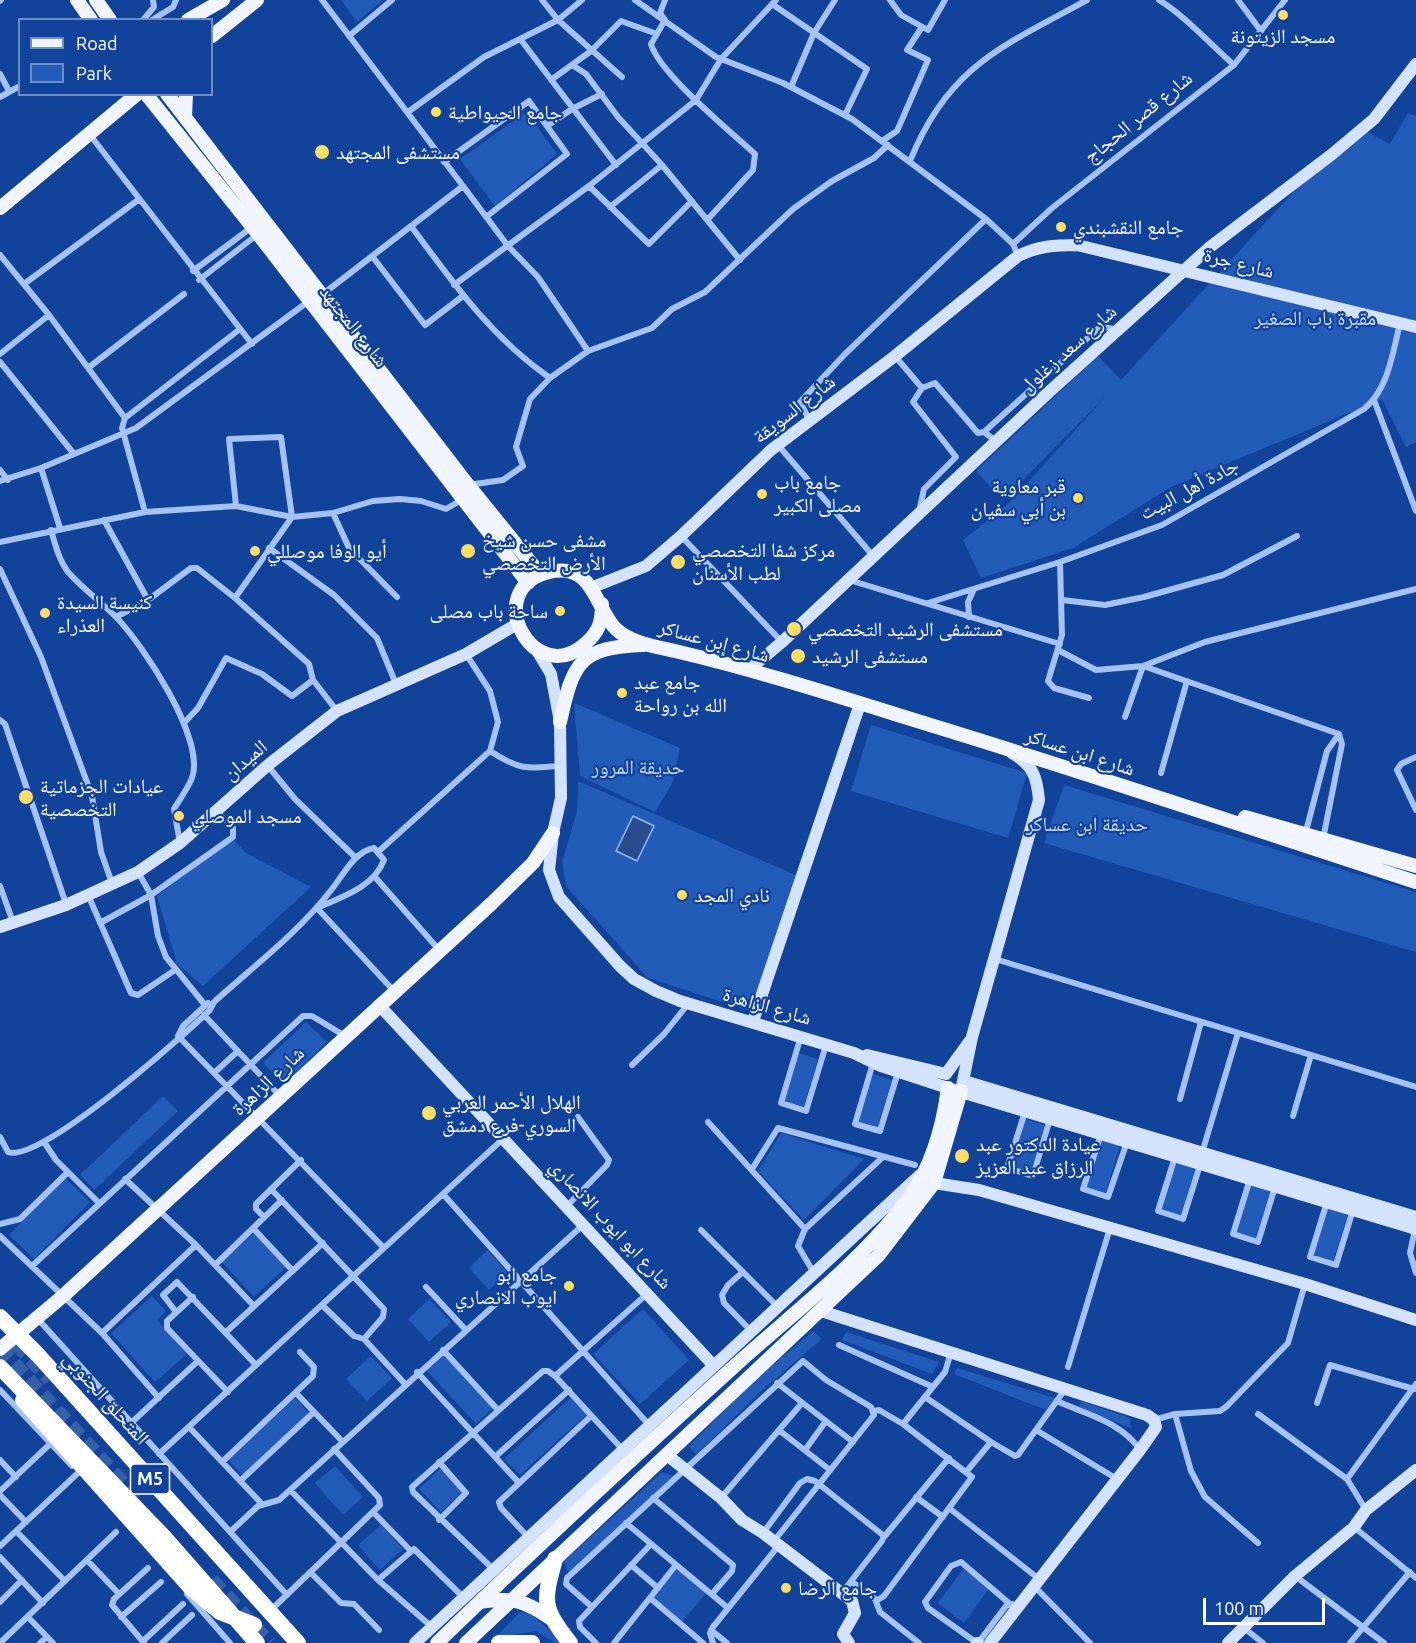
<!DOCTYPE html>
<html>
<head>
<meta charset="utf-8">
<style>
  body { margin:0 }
  #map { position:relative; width:1416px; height:1643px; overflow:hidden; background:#11439a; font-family:Ubuntu,sans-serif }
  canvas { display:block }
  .legend { position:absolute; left:18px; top:18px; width:195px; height:78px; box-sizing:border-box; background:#11439a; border:2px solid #708ec2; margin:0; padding:8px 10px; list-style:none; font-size:18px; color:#fff }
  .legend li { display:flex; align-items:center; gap:12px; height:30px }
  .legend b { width:30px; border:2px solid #708ec2 }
  .scale { position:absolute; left:1203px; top:1598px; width:122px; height:27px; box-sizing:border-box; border:3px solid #fff; border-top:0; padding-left:8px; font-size:18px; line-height:21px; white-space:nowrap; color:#fff; -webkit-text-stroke:4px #11439a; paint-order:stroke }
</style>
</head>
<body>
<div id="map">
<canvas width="1416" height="1643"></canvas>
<ul class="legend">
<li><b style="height:8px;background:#f1f5ff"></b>Road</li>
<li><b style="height:16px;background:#235bb9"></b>Park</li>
</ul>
<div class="scale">100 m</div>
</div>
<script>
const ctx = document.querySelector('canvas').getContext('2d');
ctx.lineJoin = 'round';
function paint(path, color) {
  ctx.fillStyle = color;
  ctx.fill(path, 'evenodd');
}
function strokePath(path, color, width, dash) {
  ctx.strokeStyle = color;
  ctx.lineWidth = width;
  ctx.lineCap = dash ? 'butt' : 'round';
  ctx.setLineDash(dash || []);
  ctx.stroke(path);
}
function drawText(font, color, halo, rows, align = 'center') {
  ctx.font = font + ' Ubuntu,"Noto Naskh Arabic",sans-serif';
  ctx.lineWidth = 4.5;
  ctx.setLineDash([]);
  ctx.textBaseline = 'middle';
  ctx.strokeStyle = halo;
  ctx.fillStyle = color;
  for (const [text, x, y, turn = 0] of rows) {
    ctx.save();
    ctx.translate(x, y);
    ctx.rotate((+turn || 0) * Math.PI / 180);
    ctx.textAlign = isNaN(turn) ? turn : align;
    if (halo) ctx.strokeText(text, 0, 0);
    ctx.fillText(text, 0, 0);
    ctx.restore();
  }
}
const green = new Path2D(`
  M341,0H383L357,22Z
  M526,112L557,154L495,206L460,159Z
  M1408,113L1416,116V442L1406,447L1382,399L1171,487L1073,548L981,578L963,540L1010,502L1106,396L1003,500L976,471L1098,356L1121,380L1298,187L1367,132L1390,144Z
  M574,703L680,748L672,784L655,812L580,776Z
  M871,725L1027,773L1008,838L851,791Z
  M578,781L798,876L750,1011L648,978L566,886L562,862L577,811Z
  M1064,785L1416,892V952L1044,843Z
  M233,839L246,853L311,887L203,986L177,964L157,896Z
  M306,1022L327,1042L284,1084L263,1063Z
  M799,1053L818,1059L803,1108L784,1101Z
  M873,1074L892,1080L877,1128L858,1122Z
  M163,1096L178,1111L94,1190L80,1175Z
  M1025,1119L1045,1125L1030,1173L1011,1167Z
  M781,1133L864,1159L804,1220L758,1171Z
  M1101,1140L1120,1146L1105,1194L1086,1188Z
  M1176,1161L1195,1168L1181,1216L1161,1210Z
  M65,1178L90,1202L34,1259L9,1235Z
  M1251,1185L1270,1191L1255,1239L1236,1233Z
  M1328,1207L1348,1214L1333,1262L1313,1256Z
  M254,1233L286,1267L254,1297L222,1262Z
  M487,1250L508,1273L489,1290L469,1268Z
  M152,1296L166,1311L157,1320L187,1354L155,1382L111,1333Z
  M429,1299L451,1322L429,1342L408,1319Z
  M643,1309L689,1360L640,1404L593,1354Z
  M813,1331L822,1339L762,1390L696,1455L689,1446L755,1380Z
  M846,1332L939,1362L932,1374L842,1340Z
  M444,1355L494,1407L476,1424L427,1371Z
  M371,1356L392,1378L367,1401L346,1379Z
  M957,1368L1055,1398L1046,1410L954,1374Z
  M571,1397L587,1414L520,1475L504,1459Z
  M295,1398L309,1413L242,1475L228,1460Z
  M1081,1401L1130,1418L1131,1428L1079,1408Z
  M335,1466L363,1497L343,1515L315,1483Z
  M441,1468L463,1491L441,1512L419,1489Z
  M662,1472L675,1476L570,1577L564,1561Z
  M381,1525L403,1549L380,1570L358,1545Z
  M678,1568L707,1592L682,1622L653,1598Z
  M964,1568L990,1587L964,1623L938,1603Z
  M520,1612L530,1613L564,1643H555L536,1631L495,1638Z`);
const water = new Path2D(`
  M633,816L654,826L637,861L616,851Z`);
const primaryTunnel = new Path2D(`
  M16,1344L50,1380
  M0,1348L138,1499
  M212,1580L270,1643`);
const street = new Path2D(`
  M322,0L463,186L323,294
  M542,0L558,20L622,77
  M635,0L716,57L783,83L852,119L986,219L1013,244
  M665,0L660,13L665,20L651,44C659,73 730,131 755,154L753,170L708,219
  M890,0L901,15L928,30L945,0
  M1159,0C1185,16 1210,44 1234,65
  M1238,0L1261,31
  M0,1L1,0
  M772,4L867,69L845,115
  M143,20L154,7L153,0
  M152,20L173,7L176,0
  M349,36L392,0
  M521,40L616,165
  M572,65L586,74L618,117L662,165L740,260
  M0,74L9,91
  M551,80L591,51L621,21L657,34
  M791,87L814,33L835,0
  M0,97L20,86
  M408,112L484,57L558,20L582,0
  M547,126L572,109L602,94
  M90,135L252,344
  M882,141L897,131L928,60L907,50L922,27
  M910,161C948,66 1003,46 1087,0
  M444,162L529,101L567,154L486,217
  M463,186L508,246L538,277L588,351
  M589,186L649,244L692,201
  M610,207L662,165
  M411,226C453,283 492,338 550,378
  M0,255L49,315L125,418
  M372,256L425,325L463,296
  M1018,256L1013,244L1052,208L1234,65L1285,0
  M193,271L252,227
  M199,280L258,234
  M24,284L138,200
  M454,285L589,186L696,100L721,59L776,0
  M0,354L49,315
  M895,356L922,388
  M0,362L74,454
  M88,368L184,294
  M1374,400L1416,511
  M810,421L800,402L845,354L986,219
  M984,432L1101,326L1117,330
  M778,445L874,557
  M41,468L60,528
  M0,470L8,480
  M0,481L41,468L136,428L309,301
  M468,485L503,480L523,466L516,447L530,399L550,378L588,351L652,328L672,309L705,292L793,209L832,181L874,158L888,145
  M145,512L122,428L125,418L240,329
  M919,512L924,489L956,457L913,402L922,388L935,383L978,433L984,432L996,441
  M333,513L349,548L397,597
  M104,520L148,600
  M51,530C55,544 59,560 68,572C82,588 100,601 115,616C142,643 206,739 192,778C188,788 180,799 174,809L180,843
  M681,536L782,642
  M0,542L145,512L236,506L292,517L333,513L373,501L400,499L421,501L446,509L463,499
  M269,548L334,595L377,638L396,684
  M1060,562L1062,635L1048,681L1054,688L1089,698
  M0,569L41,657L92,796L101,852L112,883
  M849,580L1060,644
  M235,598L292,517L281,437L229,439L236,506
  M1062,600L1105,605L1144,597L1223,575L1297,536
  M928,603L1060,562L1162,525L1364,409C1389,388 1392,354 1400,324
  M116,617L148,600L191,568H197L235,598L309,664L313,680L337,711
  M969,617L968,602L974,589
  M1058,650L1096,670L1143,666L1125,717
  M0,720L5,724L66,904
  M184,723L198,708L226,658L262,674L292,696L313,680
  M490,751C519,770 527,769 560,766
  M1416,757L1401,764L1397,770L1416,810
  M268,766L295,799L356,858
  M1161,773L1187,681
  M1305,835L1327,751L1339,734
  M1323,839L1342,744L1339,734L1143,666L1205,642L1416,589
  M379,851L490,751L498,722L490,691L466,654
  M138,872L151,895L158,936L166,957L205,1005
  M375,877L440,951
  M0,886L13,922
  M88,895L131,993L138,995L175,970
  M100,923L151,895L233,837V828L216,811
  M995,959L1416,1087
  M204,1015L280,1096
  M178,1036L384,1248
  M178,1036L183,1026L208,1003
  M801,1036L781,1103L806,1111L826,1045
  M873,1063L855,1124L880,1131L898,1072
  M632,1065L664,1034L688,1004
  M214,1073L238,1051
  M1180,1099L1201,1022
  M1025,1112L1007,1168L1033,1176L1050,1119
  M1293,1116L1311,1055
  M708,1122L805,1229L798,1246L814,1273
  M1101,1134L1083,1189L1108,1197L1127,1142
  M0,1137L8,1152C40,1164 183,1036 210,1010L214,1002C254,966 299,932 332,889C343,875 355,851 374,848L384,860C374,887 342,897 317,908L394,991
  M44,1142L56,1160L99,1203
  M1202,1153L1238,1033
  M1175,1157L1158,1211L1183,1219L1200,1165
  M752,1169L778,1128L915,1165
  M125,1179L196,1245L254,1306
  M1250,1179L1233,1234L1258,1242L1275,1187
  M271,1189L384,1309L383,1317L364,1339L405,1384
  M443,1194L650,1426
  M1327,1202L1310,1257L1336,1265L1353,1210
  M567,1206L607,1165L609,1160L578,1117
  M264,1217L256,1209V1204L301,1160
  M0,1224L20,1219L68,1172
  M253,1228L293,1271
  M805,1229L883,1157
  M1415,1229L1410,1253L1416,1273
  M701,1230L778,1307
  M0,1236L102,1333L159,1398
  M215,1265L282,1200
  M32,1266L303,1016H312L345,1036
  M743,1272L728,1285L722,1295L724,1303L751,1331
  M426,1287L465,1329
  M193,1297L167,1321V1328L228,1392
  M322,1305L354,1336L364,1339
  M176,1312L163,1295L177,1282L256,1365
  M37,1318L287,1595
  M226,1332L323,1243
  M102,1333L196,1245
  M839,1345L933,1387
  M443,1350L498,1410
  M1068,1367L1110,1228
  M417,1372L519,1483
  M555,1376L648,1293
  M777,1383L853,1442
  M0,1390L72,1466
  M296,1393L342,1441
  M925,1397L991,1442
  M1057,1401C1085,1414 1122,1422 1140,1450
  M1317,1403L1330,1365L1414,1389
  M874,1411L879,1410L903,1424
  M1175,1414L1191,1471L1205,1497L1258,1543
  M1258,1414L1347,1479L1366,1510
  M1154,1420L1175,1414L1220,1411L1227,1406L1288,1343L1305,1284
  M131,1423L198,1361
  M189,1427L262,1504
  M1036,1430L1117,1479
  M780,1431L830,1470
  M805,1450L826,1421
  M159,1454L504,1138
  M495,1457L569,1390
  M0,1460L16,1477
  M222,1462L313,1376L314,1367L300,1352
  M439,1462L466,1493L439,1520
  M967,1471L991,1442L1015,1456L1018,1455L1066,1388
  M1347,1479L1416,1384
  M240,1481L314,1412
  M290,1490L378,1580L432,1627
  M0,1491L50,1444
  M0,1495L26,1522
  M916,1497L943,1517
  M653,1498L733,1565L732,1571L712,1594
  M721,1498L802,1403
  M949,1508L1039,1579
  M373,1512L410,1550
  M626,1523L728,1608
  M1354,1527L1416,1578
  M16,1531L65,1581
  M230,1532L258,1506L279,1500L583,1225
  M763,1533L800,1483L807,1479L815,1481L884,1536L882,1541L842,1593
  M528,1537L501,1508L499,1502L591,1416
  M884,1537L949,1458
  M0,1546L78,1473
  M0,1557L43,1603
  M87,1560L119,1594
  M631,1565L658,1588
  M493,1569L413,1492L412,1487L543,1371H548L555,1376L623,1450
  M310,1572L341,1603L354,1604L379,1630
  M1295,1576L1384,1643
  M378,1580L414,1549L463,1597
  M851,1581L875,1599L880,1612L919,1643
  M1034,1586L1090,1643
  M187,1594L230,1643
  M650,1598L703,1643
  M876,1601L884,1596L972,1477L903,1424L945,1372L951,1352
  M0,1602L22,1580
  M592,1607L566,1584L567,1578L803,1361L826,1380L871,1407L874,1415L774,1541
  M271,1610L380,1505L379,1498L334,1449
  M28,1617L53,1643
  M121,1617L161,1582
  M1244,1628L1263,1643
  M711,1630L727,1643
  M143,1641L183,1604
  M0,1643L116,1532
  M40,1643L47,1637
  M144,1643L112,1605L114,1599L148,1568
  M162,1643L192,1615
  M596,1643L580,1627L579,1621L651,1544
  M614,1643L676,1565
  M713,1643L710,1633L713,1627L779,1545
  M977,1643L928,1608L925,1602L951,1566L961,1562L1010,1604
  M978,1643L1006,1606L1012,1604
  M1350,1643L1410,1572`);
const secondary = new Path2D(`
  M593,587L646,566L681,536L771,450L895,356L1018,256C1038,246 1055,245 1077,245L1416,327
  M536,649L551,674L560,722L561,798L553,833L549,870L559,897L620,966L634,979L656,991L680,1001L854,1053L881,1066L948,1088L1416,1229
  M750,669L782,642L1050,391L1210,247L1331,155L1374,119L1416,64
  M0,927L66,905L138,872L180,843L268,765L337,711L466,654L517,624
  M379,1005L714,1366
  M753,1021L860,704
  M867,1055L946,1074L969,1042
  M964,1081L1416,1217
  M962,1086L972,1037L1039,800C1037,777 1033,765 1012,753
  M934,1183L979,1190L1305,1284L1416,1320
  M821,1311L1147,1415L1154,1420L1156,1427L1140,1450L990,1643
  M667,1455L721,1498L742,1520L763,1533L852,1601L855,1613L843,1634L849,1643
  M415,1643L920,1175
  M977,1643H978
  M1228,1643L1295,1576L1354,1527L1366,1510L1416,1470`);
const primary = new Path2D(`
  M77,0L91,20
  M96,0L110,20
  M188,20L223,0
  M212,36L257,0
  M146,94L258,234L528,583
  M167,94L468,485L540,574
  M185,117L186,94
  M0,208L137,94
  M602,604C602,622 599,632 585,644C534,690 479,589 549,572C594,561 595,609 616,629C630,643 657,647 675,651C760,671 843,698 927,724C1091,774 1253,829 1416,882
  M560,722C573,663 579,647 644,645
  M1245,817L1416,866
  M0,1349L63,1296L491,904L533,863L553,833
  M480,1602C512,1597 524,1600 550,1618
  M437,1643C536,1547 637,1454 739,1362C797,1310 862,1261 909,1198C932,1166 943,1126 948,1088
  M466,1643L878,1256L934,1183L961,1091`);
const highway = new Path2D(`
  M23,1400L192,1589L220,1612L254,1625
  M555,1559C543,1602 542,1607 570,1643
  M499,1643H532`);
const highwayBridge = new Path2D(`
  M0,1317L38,1355L298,1643
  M0,1367L164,1537L257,1643`);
const markers = [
  [1283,15,6,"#ffde67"],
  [436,112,6,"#ffde67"],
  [322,152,8,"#ffde67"],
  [1061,227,6,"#ffde67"],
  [762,494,6,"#ffde67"],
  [1078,498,6,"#ffde67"],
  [255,551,6,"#ffde67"],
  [468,551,8,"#ffde67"],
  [678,562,8,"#ffde67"],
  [560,611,6,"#ffde67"],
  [45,613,6,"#ffde67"],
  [794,629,8,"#ffde67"],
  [798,656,8,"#ffde67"],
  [622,693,6,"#ffde67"],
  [26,797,8,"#ffde67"],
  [179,816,6,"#ffde67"],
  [682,895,6,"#ffde67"],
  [429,1113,8,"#ffde67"],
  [962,1156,8,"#ffde67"],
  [569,1286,6,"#ffde67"],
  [786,1588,6,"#ffde67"]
];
const shields = [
  [150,1479,39]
];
const shieldNames = [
  ["M5",150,1479]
];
const poiNames = [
  ["مسجد الزيتونة",1283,36,"center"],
  ["جامع الحيواطية",448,112],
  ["مستشفى المجتهد",336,152],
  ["جامع النقشبندي",1073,227],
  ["جامع باب",774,482],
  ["مصلى الكبير",774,505],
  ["قبر معاوية",1066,486,"right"],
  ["بن أبي سفيان",1066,509,"right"],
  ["مشفى حسن شيخ",482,540],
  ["الأرض التخصصي",482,563],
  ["مركز شفا التخصصي",692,550],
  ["لطب الأسنان",692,573],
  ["أيو الوفا موصللي",267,551],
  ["كنيسة السيدة",57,602],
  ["العذراء",57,625],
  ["ساحة باب مصلى",548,611,"right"],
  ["مستشفى الرشيد التخصصي",808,629],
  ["مستشفى الرشيد",812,656],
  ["جامع عبد",634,682],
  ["الله بن رواحة",634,705],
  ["عيادات الجزماتية",40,786],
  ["التخصصية",40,809],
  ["مسجد الموصلي",191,816],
  ["نادي المجد",694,895],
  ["الهلال الأحمر العربي",442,1102],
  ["السوري-فرع دمشق",442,1125],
  ["عيادة الدكتور عبد",976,1144],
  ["الرزاق عبد العزيز",976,1167],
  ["جامع ابو",557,1274,"right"],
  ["ايوب الانصاري",557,1297,"right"],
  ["جامع الرضا",798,1588]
];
const streetNames = [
  ["شارع قصر الحجاج",1138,117,-39],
  ["شارع جرة",1239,263,14],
  ["شارع المجتهد",354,326,52],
  ["شارع سعد زغلول",1068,349,-42],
  ["شارع السويقة",794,409,-38],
  ["جادة أهل البيت",1189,489,-28],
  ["شارع إبن عساكر",714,641,15],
  ["شارع ابن عساكر",1080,752,18],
  ["الميدان",245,760,-40],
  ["شارع الزاهرة",767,1006,16],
  ["شارع الزاهرة",268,1081,-43],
  ["شارع ابو ايوب الانصاري",611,1224,47],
  ["المتحلق الجنوبي",106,1398,48]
];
const parkNames = [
  ["مقبرة باب الصغير",1315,318],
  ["حديقة المرور",638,767],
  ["حديقة ابن عساكر",1087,824]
];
paint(green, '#235bb9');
paint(water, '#284c8e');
strokePath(water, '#95bcf8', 1.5);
strokePath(primaryTunnel, '#355fa9', 14, [14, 7]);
strokePath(street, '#a4c2f4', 6);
strokePath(secondary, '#d4e3fd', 12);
strokePath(primary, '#f1f5ff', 14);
strokePath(highway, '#fff', 16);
strokePath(highwayBridge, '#fff', 16);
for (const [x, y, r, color] of markers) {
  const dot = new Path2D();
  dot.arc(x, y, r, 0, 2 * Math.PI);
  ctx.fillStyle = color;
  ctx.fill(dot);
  strokePath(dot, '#11439a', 2);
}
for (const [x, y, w] of shields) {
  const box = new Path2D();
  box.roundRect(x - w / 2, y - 15, w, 30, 4.5);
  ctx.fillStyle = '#11439a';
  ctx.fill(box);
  strokePath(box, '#fff', 1.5);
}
drawText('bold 18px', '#fff', null, shieldNames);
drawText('20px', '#fff', '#11439a', poiNames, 'left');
drawText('20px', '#fff', '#11439a', streetNames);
drawText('20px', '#ccdffe', '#11439a', parkNames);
</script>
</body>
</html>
